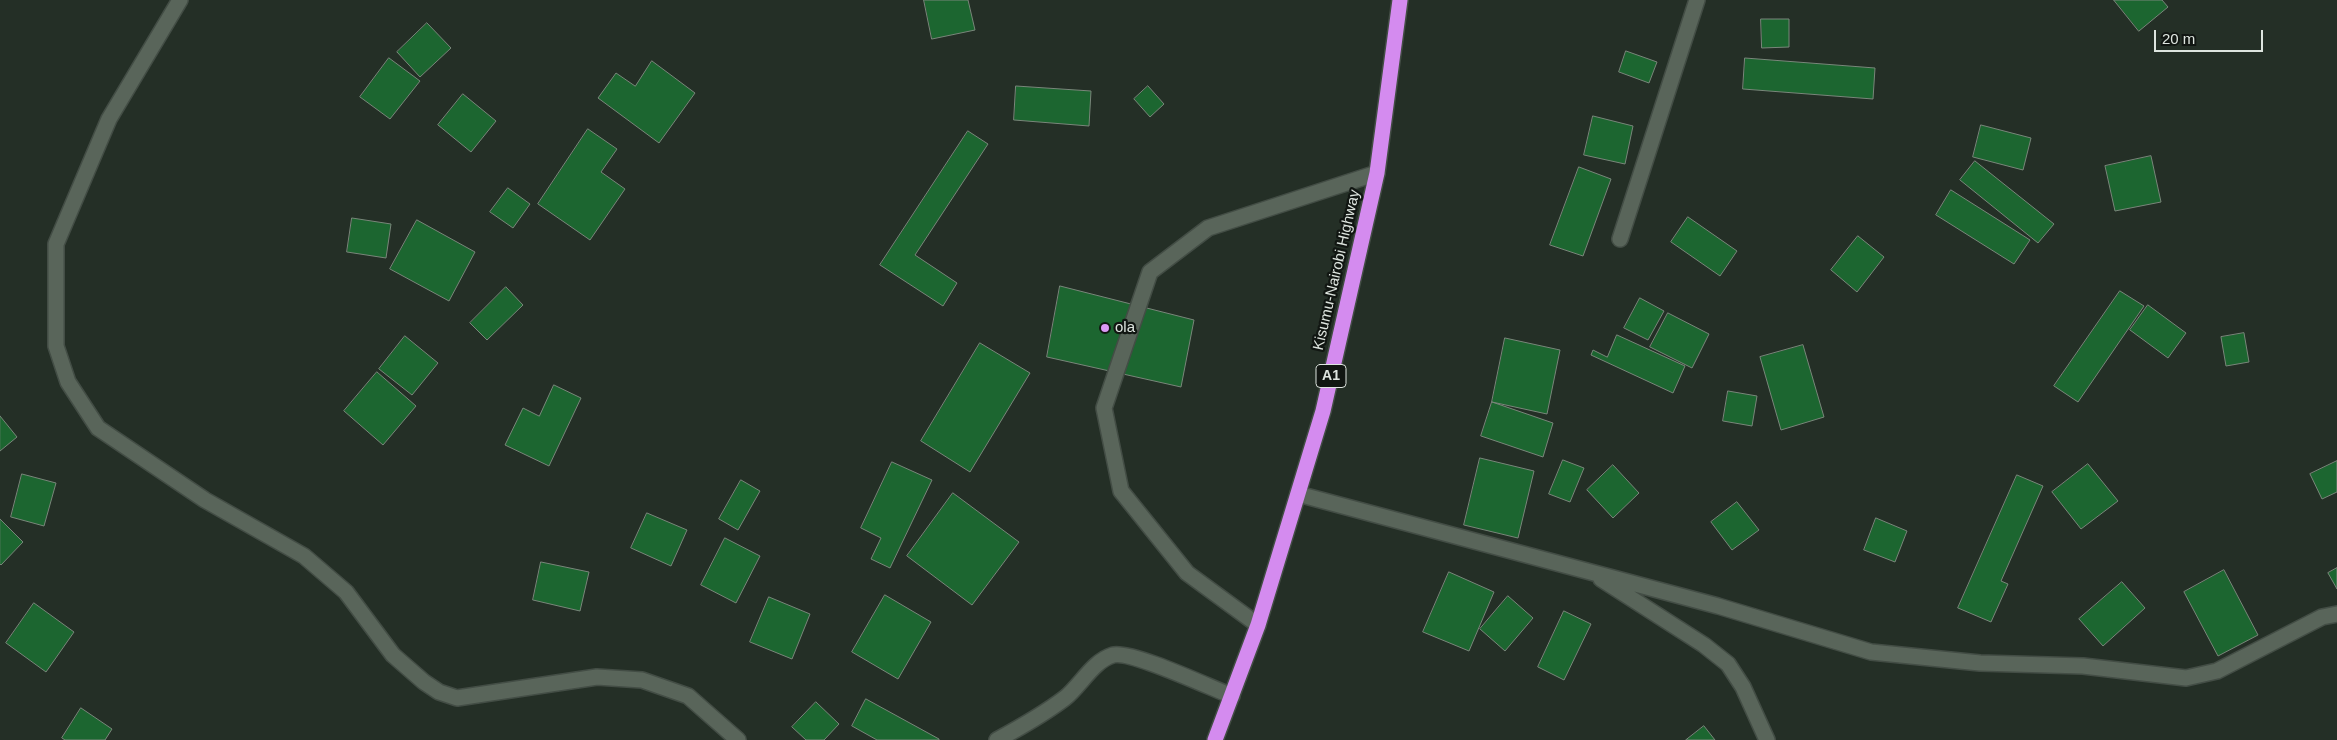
<!DOCTYPE html>
<html>
<head>
<meta charset="utf-8">
<style>
  body { margin:0 }
  #map { position:relative; width:2337px; height:740px; overflow:hidden; background:#242f26; font-family:Helvetica,sans-serif }
  canvas { display:block }
  .scale { position:absolute; left:2154px; top:30px; width:109px; height:22px; box-sizing:border-box; border:2px solid #dee5df; border-top:0; padding-left:6px; font-size:15px; line-height:18px; white-space:nowrap; color:#dee5df; -webkit-text-stroke:4px #111612; paint-order:stroke }
</style>
</head>
<body>
<div id="map">
<canvas width="2337" height="740"></canvas>
<div class="scale">20 m</div>
</div>
<script>
const ctx = document.querySelector('canvas').getContext('2d');
ctx.lineJoin = 'round';
function paint(path, color) {
  ctx.fillStyle = color;
  ctx.fill(path, 'evenodd');
}
function strokePath(path, color, width, dash) {
  ctx.strokeStyle = color;
  ctx.lineWidth = width;
  ctx.lineCap = dash ? 'butt' : 'round';
  ctx.setLineDash(dash || []);
  ctx.stroke(path);
}
function drawText(font, color, halo, rows, align = 'center') {
  ctx.font = font + ' Helvetica,sans-serif';
  ctx.lineWidth = 4.5;
  ctx.setLineDash([]);
  ctx.textBaseline = 'middle';
  ctx.strokeStyle = halo;
  ctx.fillStyle = color;
  for (const [text, x, y, turn = 0] of rows) {
    ctx.save();
    ctx.translate(x, y);
    ctx.rotate((+turn || 0) * Math.PI / 180);
    ctx.textAlign = isNaN(turn) ? turn : align;
    if (halo) ctx.strokeText(text, 0, 0);
    ctx.fillText(text, 0, 0);
    ctx.restore();
  }
}
const building = new Path2D(`
  M924,0H968L975,30L932,39Z
  M2114,0H2162L2168,7L2139,31Z
  M1761,19H1789V47L1762,48Z
  M427,23L451,48L420,77L397,52Z
  M1626,51L1657,62L1649,83L1619,72Z
  M389,58L420,81L390,119L360,97Z
  M1745,58L1875,68L1873,99L1743,89Z
  M652,61L695,93L659,143L598,98L616,73L635,86Z
  M1016,86L1091,91L1089,126L1014,120Z
  M1148,86L1164,104L1150,117L1134,99Z
  M463,94L496,121L471,152L438,125Z
  M1593,116L1633,126L1625,164L1584,155Z
  M1981,125L2031,138L2023,170L1973,157Z
  M588,129L617,149L601,172L625,189L590,240L538,204Z
  M968,131L988,144L915,255L957,283L943,306L880,265Z
  M2151,156L2161,202L2115,211L2105,166Z
  M1975,161L2054,224L2038,243L1960,180Z
  M1579,167L1611,179L1583,256L1550,245Z
  M508,188L530,204L513,228L490,212Z
  M1951,190L2030,240L2014,264L1936,215Z
  M1688,217L1737,251L1720,276L1671,242Z
  M352,218L391,224L386,258L347,252Z
  M417,220L475,252L449,301L390,269Z
  M1858,236L1884,257L1857,292L1831,270Z
  M1060,286L1194,320L1181,387L1047,357Z
  M506,287L523,305L487,340L470,323Z
  M2120,291L2144,306L2078,402L2054,386Z
  M1640,298L1664,311L1648,340L1624,328Z
  M2148,305L2186,333L2168,358L2130,330Z
  M1668,313L1709,334L1692,368L1650,347Z
  M2244,333L2249,362L2226,366L2221,337Z
  M1617,335L1685,366L1673,393L1591,355L1593,350L1607,357Z
  M405,336L438,363L412,395L379,369Z
  M1505,338L1560,350L1547,414L1492,402Z
  M980,343L1030,373L970,472L921,441Z
  M1803,345L1824,417L1781,430L1760,357Z
  M377,372L416,406L383,445L344,411Z
  M554,385L581,398L549,466L505,445L523,408L539,416Z
  M1728,391L1757,396L1752,426L1723,421Z
  M1492,402L1553,423L1543,457L1481,436Z
  M0,416L17,437L0,451Z
  M1480,458L1534,471L1518,538L1464,525Z
  M1563,460L1584,468L1570,502L1549,494Z
  M2337,461V492L2322,499L2310,474Z
  M892,462L932,480L890,568L871,559L881,538L861,528Z
  M2088,464L2118,501L2081,529L2052,492Z
  M1613,465L1639,493L1613,518L1587,490Z
  M22,474L56,483L44,526L11,517Z
  M2017,475L2043,486L2001,581L2008,584L1991,622L1958,608Z
  M741,480L760,491L738,530L719,519Z
  M953,493L1019,542L972,605L907,556Z
  M1737,502L1759,530L1732,550L1711,522Z
  M647,513L687,530L671,566L631,548Z
  M1876,518L1907,531L1895,562L1864,550Z
  M0,519L23,542L1,565L0,564Z
  M725,538L760,556L736,603L701,585Z
  M541,562L589,572L580,611L533,600Z
  M2337,568V589L2328,573Z
  M2224,570L2258,635L2218,656L2184,592Z
  M1449,572L1494,592L1469,651L1423,632Z
  M2122,582L2145,608L2103,646L2079,619Z
  M885,595L931,622L898,679L852,652Z
  M1508,596L1533,618L1505,651L1480,629Z
  M769,597L810,614L792,659L750,642Z
  M34,603L74,632L46,672L6,643Z
  M1564,611L1591,624L1564,680L1538,667Z
  M866,699L939,739V740H877L852,726Z
  M816,702L839,724L824,740H806L792,727Z
  M81,708L112,729L105,740H65L62,738Z
  M1704,726L1715,740H1686Z`);
const lane = new Path2D(`
  M1258,625L1187,573L1121,491L1104,408L1150,272L1208,228L1377,173`);
const street = new Path2D(`
  M180,0L109,119L56,244V346L68,382L98,428L205,500L304,556L346,592L393,655L424,682L439,692L457,698L597,677L642,680L688,696L738,740
  M1620,239L1697,0
  M1298,494L1718,606L1871,652L1980,663L2083,666L2186,678L2217,671L2322,617L2337,614
  M1601,579L1704,645L1728,664L1743,687L1767,740
  M997,740C1021,727 1044,714 1065,698C1081,685 1093,661 1113,655C1131,650 1211,688 1232,696`);
const highway = new Path2D(`
  M1215,740L1258,625L1323,411L1377,173L1400,0`);
const markers = [
  [1105,328,5,"#db99f5"]
];
const shields = [
  [1331,376,30]
];
const shieldNames = [
  ["A1",1331,376]
];
const streetNames = [
  ["Kisumu-Nairobi Highway",1337,270,-77]
];
const poiNames = [
  ["ola",1115,328]
];
paint(building, '#1c6630');
strokePath(building, '#79867a', 1);
strokePath(lane, '#434d45', 18);
strokePath(street, '#434d45', 18);
strokePath(highway, '#434d45', 18);
strokePath(lane, '#59655a', 15);
strokePath(street, '#59655a', 15);
strokePath(highway, '#d48bef', 15);
for (const [x, y, r, color] of markers) {
  const dot = new Path2D();
  dot.arc(x, y, r, 0, 2 * Math.PI);
  ctx.fillStyle = color;
  ctx.fill(dot);
  strokePath(dot, '#111612', 2);
}
for (const [x, y, w] of shields) {
  const box = new Path2D();
  box.roundRect(x - w / 2, y - 11.5, w, 23, 4);
  ctx.fillStyle = '#111612';
  ctx.fill(box);
  strokePath(box, '#dee5df', 1);
}
drawText('bold 14px', '#dee5df', null, shieldNames);
drawText('15px', '#dee5df', '#111612', streetNames);
drawText('15px', '#dee5df', '#111612', poiNames, 'left');
</script>
</body>
</html>
